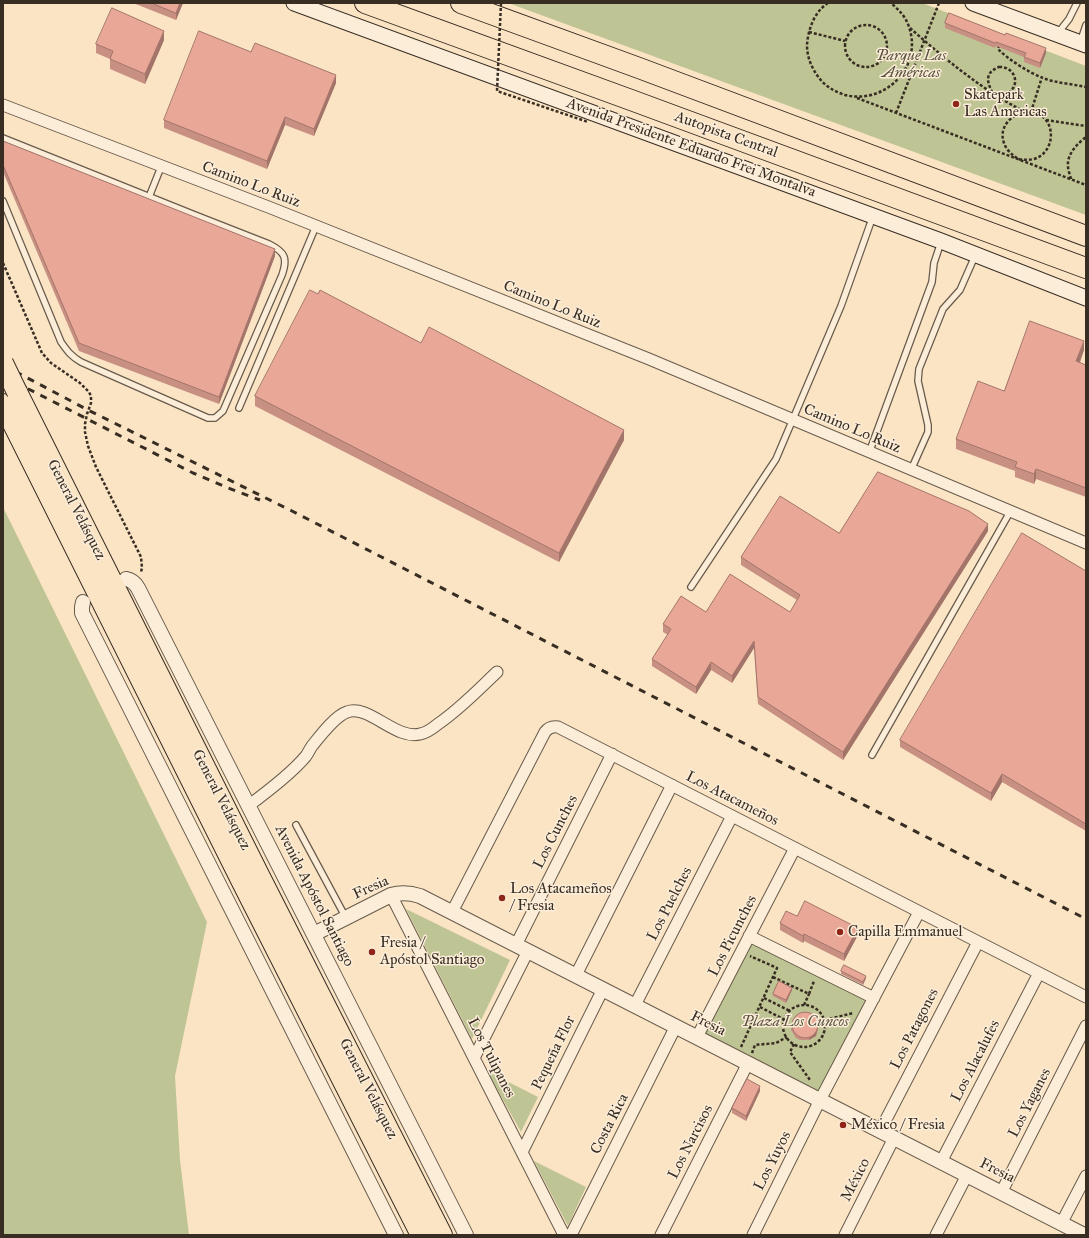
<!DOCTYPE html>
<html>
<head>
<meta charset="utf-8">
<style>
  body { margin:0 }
  #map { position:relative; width:1089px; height:1238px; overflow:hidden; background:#fbe4c4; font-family:"IM FELL Great Primer",serif }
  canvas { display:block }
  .frame { position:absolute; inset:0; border:4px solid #372d23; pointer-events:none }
</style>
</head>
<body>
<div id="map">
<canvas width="1089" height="1238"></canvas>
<div class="frame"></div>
</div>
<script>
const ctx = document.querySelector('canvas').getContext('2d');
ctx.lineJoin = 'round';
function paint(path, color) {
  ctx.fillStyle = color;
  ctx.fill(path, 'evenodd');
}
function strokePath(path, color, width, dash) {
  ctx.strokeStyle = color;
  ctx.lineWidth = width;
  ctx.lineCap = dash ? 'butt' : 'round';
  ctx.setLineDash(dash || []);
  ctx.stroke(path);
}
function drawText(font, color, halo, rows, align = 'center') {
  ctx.font = font + ' "IM FELL Great Primer",serif';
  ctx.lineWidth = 3;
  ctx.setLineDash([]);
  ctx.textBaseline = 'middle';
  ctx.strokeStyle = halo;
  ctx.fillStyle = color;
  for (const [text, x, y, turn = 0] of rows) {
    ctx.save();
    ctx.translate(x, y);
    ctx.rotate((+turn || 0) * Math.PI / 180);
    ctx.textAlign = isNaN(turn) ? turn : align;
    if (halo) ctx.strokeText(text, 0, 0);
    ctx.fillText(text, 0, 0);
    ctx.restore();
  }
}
const green = new Path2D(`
  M511,3H922L1086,66V215L511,4Z
  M3,507L207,922L175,1076L180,1160L189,1235H3Z
  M406,909L510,960L472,1039Z
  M751,941L870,998L819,1095L702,1034Z
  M487,1071L538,1097L521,1132Z
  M534,1161L586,1187L568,1226Z`);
const path = new Path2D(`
  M828,3C814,12 808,30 807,45C807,58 812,69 820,79C826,87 836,92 845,95C885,105 923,67 909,27C906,17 899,10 891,3
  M845 46a21 21 0 1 1 42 0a21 21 0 1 1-42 0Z
  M910,28C945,59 981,89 1023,111
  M809,32L845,41
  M999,45L998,49C1009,60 1028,72 1043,78C1056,83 1072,84 1086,87
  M999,67C1016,66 1022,88 1005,94C1001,95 997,94 993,94C987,82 984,73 999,67Z
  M857,98L1086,185
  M1023,112C1029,112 1034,112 1039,114C1057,124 1054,153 1034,159C1029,160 1024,160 1018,159C1014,156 1010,153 1007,149C996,132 1007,117 1023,112Z
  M1031,112L1042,77
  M896,113L939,3
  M1046,120L1086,126
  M1071,179C1070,175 1068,170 1068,166C1067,154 1077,144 1086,137
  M3,263L42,353L51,363L80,383L89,392L91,396V403L87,414L85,424V432L88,446L96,467L141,557L142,568L141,572
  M773,977L809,994L814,981
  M764,998L790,1011
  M804,1005L809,994
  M783 1026a21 21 0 1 1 42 0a21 21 0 1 1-42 0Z
  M760,1007L785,1020
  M825,1020L853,1013
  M794,1044L790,1052L810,1080
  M741,1047L777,968L750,956
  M752,1053L755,1045L776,1043L787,1037`);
const service = new Path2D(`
  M1058,33L1069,19L1077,3
  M1080,43L1086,25
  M3,138L195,215L269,244C285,252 288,258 282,275L223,411L215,418H208L81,362C71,356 68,352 61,342L3,201
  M149,197L161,167
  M239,408L316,226
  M869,453L932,282L934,263L941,242
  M911,470L928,432V425L918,381L919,369L943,309L960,290L975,256
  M691,587L776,459L841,306L873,216
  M872,755L1010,512
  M296,825L346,918`);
const minor = new Path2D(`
  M3,105L271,208L649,359L1086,543
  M248,806C267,792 291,774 306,756C308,753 310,749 312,746C320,736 335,716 347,712C369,704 395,740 420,734C427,733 433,728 438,724C460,709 478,690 497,672
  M391,895L564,1235
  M452,912L545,732C548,728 552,726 558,727L1086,997
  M749,936L874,998
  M516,945L612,754
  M576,975L672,785
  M635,1005L732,816
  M697,1037L795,848
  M474,1058L528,951
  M880,1131L978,942
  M522,1152L603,989
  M941,1162L1039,973
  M1001,1193L1086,1026
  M1061,1224L1086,1176
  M571,1235L676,1026
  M661,1235L748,1063
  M753,1235L820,1100L919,912
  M845,1235L894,1138
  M936,1235L967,1175`);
const tertiary = new Path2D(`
  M126,579C132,580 135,583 138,588L466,1235
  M83,602L82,607V613L396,1235
  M314,934L391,895C401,892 411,893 420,896L1084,1235`);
const secondary = new Path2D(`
  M294,3L941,241L1086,298
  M973,3L1086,45`);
const motorway = new Path2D(`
  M365,3L631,100L1086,268
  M461,3L639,68L1086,236
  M17,392L259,875L442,1235
  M3,404L243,884L421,1235`);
const rail = new Path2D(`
  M3,365L88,410L292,511L1086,919
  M3,376L193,473L228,488L260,500`);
const pathBridge = new Path2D(`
  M501,3L497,91L588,122`);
const motorwayBridge = new Path2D(`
  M3,363L17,392`);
const wall = new Path2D(`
  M133,3H183L176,20Z
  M945,23L1046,53L1040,68L1024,62V57L996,46L995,48L945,28Z
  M164,40L145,84L110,69V59L96,53V44Z
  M251,52L336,83L314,136L285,125L267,169L164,128V120Z
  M3,141L275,256L219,404L79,351L3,172Z
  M318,294L624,440L559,562L255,406V396Z
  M1084,350L1080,363L1086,365V497L1036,479L1034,484L1015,477V471L956,449V439L1004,391Z
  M988,531L843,760L758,704L754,648L732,683L711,670L696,694L652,666V659L668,635L663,632V624L706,612H790L797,600L741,565V557L839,533Z
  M1086,571V831L1002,782L991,801L900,747V740Z
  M797,916L858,935L844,961L804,941L803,943L780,930V923Z
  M841,971L866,978L863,985L841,974Z
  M792,990L786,1003L773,996V994Z
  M791,1028H818L816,1036L809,1040H800L796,1038L791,1030Z
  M760,1091L746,1121L732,1113V1108Z`);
const shadedWall = new Path2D(`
  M180,3H183L176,20V13Z
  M164,31V40L145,84V74Z
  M1046,48V53L1040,68V63Z
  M336,75V83L314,136V129Z
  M285,117V125L267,169V161Z
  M275,249V256L219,404V397Z
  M1084,341V350L1076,371V361Z
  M624,430V440L559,562V553Z
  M1036,469V479L1034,484V474Z
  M988,524V531L843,760V752Z
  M754,641V648L732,683V676Z
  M711,662V670L696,694V687Z
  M1002,774V782L991,801V793Z
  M858,928V935L844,961V954Z
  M804,934V941L803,943V936Z
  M866,976V978L863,985V982Z
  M792,988V990L786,1003V1000Z
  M818,1025V1028L816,1036L809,1040V1038Z
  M760,1086V1091L746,1121V1116Z`);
const building = new Path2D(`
  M152,3H180L176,13Z
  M112,8L164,31L145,74L110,59L113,51L96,44Z
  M949,13L1005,35L1006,33L1046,48L1040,63L1024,57L1026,53L996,42L995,43L945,23Z
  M199,31L251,52L255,43L336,75L314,129L285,117L267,161L164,120Z
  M3,141L275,249L219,397L79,343L3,165Z
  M310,290L318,294L320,290L421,343L429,327L624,430L559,553L255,396Z
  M1030,321L1084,341L1076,361L1086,365V488L1036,469L1034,474L1015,467L1017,462L956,439L978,381L1004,391Z
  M878,472L969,511L988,524L843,752L758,697L754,641L732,676L711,662L696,687L652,659L671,629L663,624L681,596L706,612L730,574L790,612L800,595L741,557L780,496L839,533Z
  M1022,533L1086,571V824L1002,774L991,793L900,740Z
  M805,901L858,928L844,954L804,934L803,936L780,923L786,911L797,916Z
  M844,965L866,976L863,982L841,971Z
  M779,981L792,988L786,1000L773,994Z
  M792 1025a13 13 0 1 1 26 0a13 13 0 1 1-26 0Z
  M747,1079L760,1086L746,1116L732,1108Z`);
const markers = [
  [956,104,4,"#8f2418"],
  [502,898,4,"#8f2418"],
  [840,932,4,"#8f2418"],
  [372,952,4,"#8f2418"],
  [843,1125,4,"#8f2418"]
];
const parkNames = [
  ["Parque Las",911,56],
  ["Américas",911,73],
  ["Plaza Los Cuncos",795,1022]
];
const poiNames = [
  ["Skatepark",964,95],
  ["Las Americas",964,112],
  ["Los Atacameños",510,889],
  ["/ Fresia",510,906],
  ["Capilla Emmanuel",848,932],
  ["Fresia /",380,943],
  ["Apóstol Santiago",380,960],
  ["México / Fresia",851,1125]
];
const streetNames = [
  ["Autopista Central",726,135,20],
  ["Avenida Presidente Eduardo Frei Montalva",691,148,20],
  ["Camino Lo Ruiz",251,185,21],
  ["Camino Lo Ruiz",552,305,22],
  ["Camino Lo Ruiz",852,429,23],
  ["General Velásquez",76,510,63],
  ["Los Atacameños",732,799,27],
  ["General Velásquez",221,800,63],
  ["Los Cunches",556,832,-63],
  ["Fresia",371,888,-24],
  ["Avenida Apóstol Santiago",314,896,63],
  ["Los Puelches",670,904,-63],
  ["Los Picunches",733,936,-63],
  ["Fresia",708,1024,27],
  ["Los Patagones",915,1029,-63],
  ["Pequeña Flor",554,1053,-64],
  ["Los Tulipanes",491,1058,63],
  ["Los Alacalufes",976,1061,-63],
  ["General Velásquez",368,1089,63],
  ["Los Yaganes",1030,1103,-63],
  ["Costa Rica",610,1124,-63],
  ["Los Narcisos",691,1142,-63],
  ["Los Yuyos",773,1161,-63],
  ["Fresia",997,1171,27],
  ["México",856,1180,-63]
];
paint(green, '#bfc494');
strokePath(service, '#685b4b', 8);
strokePath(minor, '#685b4b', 13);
strokePath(tertiary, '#685b4b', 16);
strokePath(secondary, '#372d23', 17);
strokePath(motorway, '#372d23', 22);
strokePath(path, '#372d23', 2.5, [3, 2]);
strokePath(service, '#fcedd9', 5.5);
strokePath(minor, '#fcedd9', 11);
strokePath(tertiary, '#fcedd9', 14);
strokePath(secondary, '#fcedd9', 15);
strokePath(motorway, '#fbe4c4', 20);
strokePath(rail, '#372d23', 3, [7, 7]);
strokePath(motorwayBridge, '#372d23', 22, []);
strokePath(pathBridge, '#372d23', 2.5, [3, 2]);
strokePath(motorwayBridge, '#fbe4c4', 20);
paint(wall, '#c89083');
paint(shadedWall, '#a3756a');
paint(building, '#e9a798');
strokePath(building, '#a3756a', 1);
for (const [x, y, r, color] of markers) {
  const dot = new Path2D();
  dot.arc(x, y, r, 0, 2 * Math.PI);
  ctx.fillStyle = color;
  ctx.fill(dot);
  strokePath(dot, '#fcedd9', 1.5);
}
drawText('italic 15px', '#59533f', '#fcedd9', parkNames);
drawText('15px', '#372d23', '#fcedd9', poiNames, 'left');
drawText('15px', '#372d23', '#fcedd9', streetNames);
</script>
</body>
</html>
